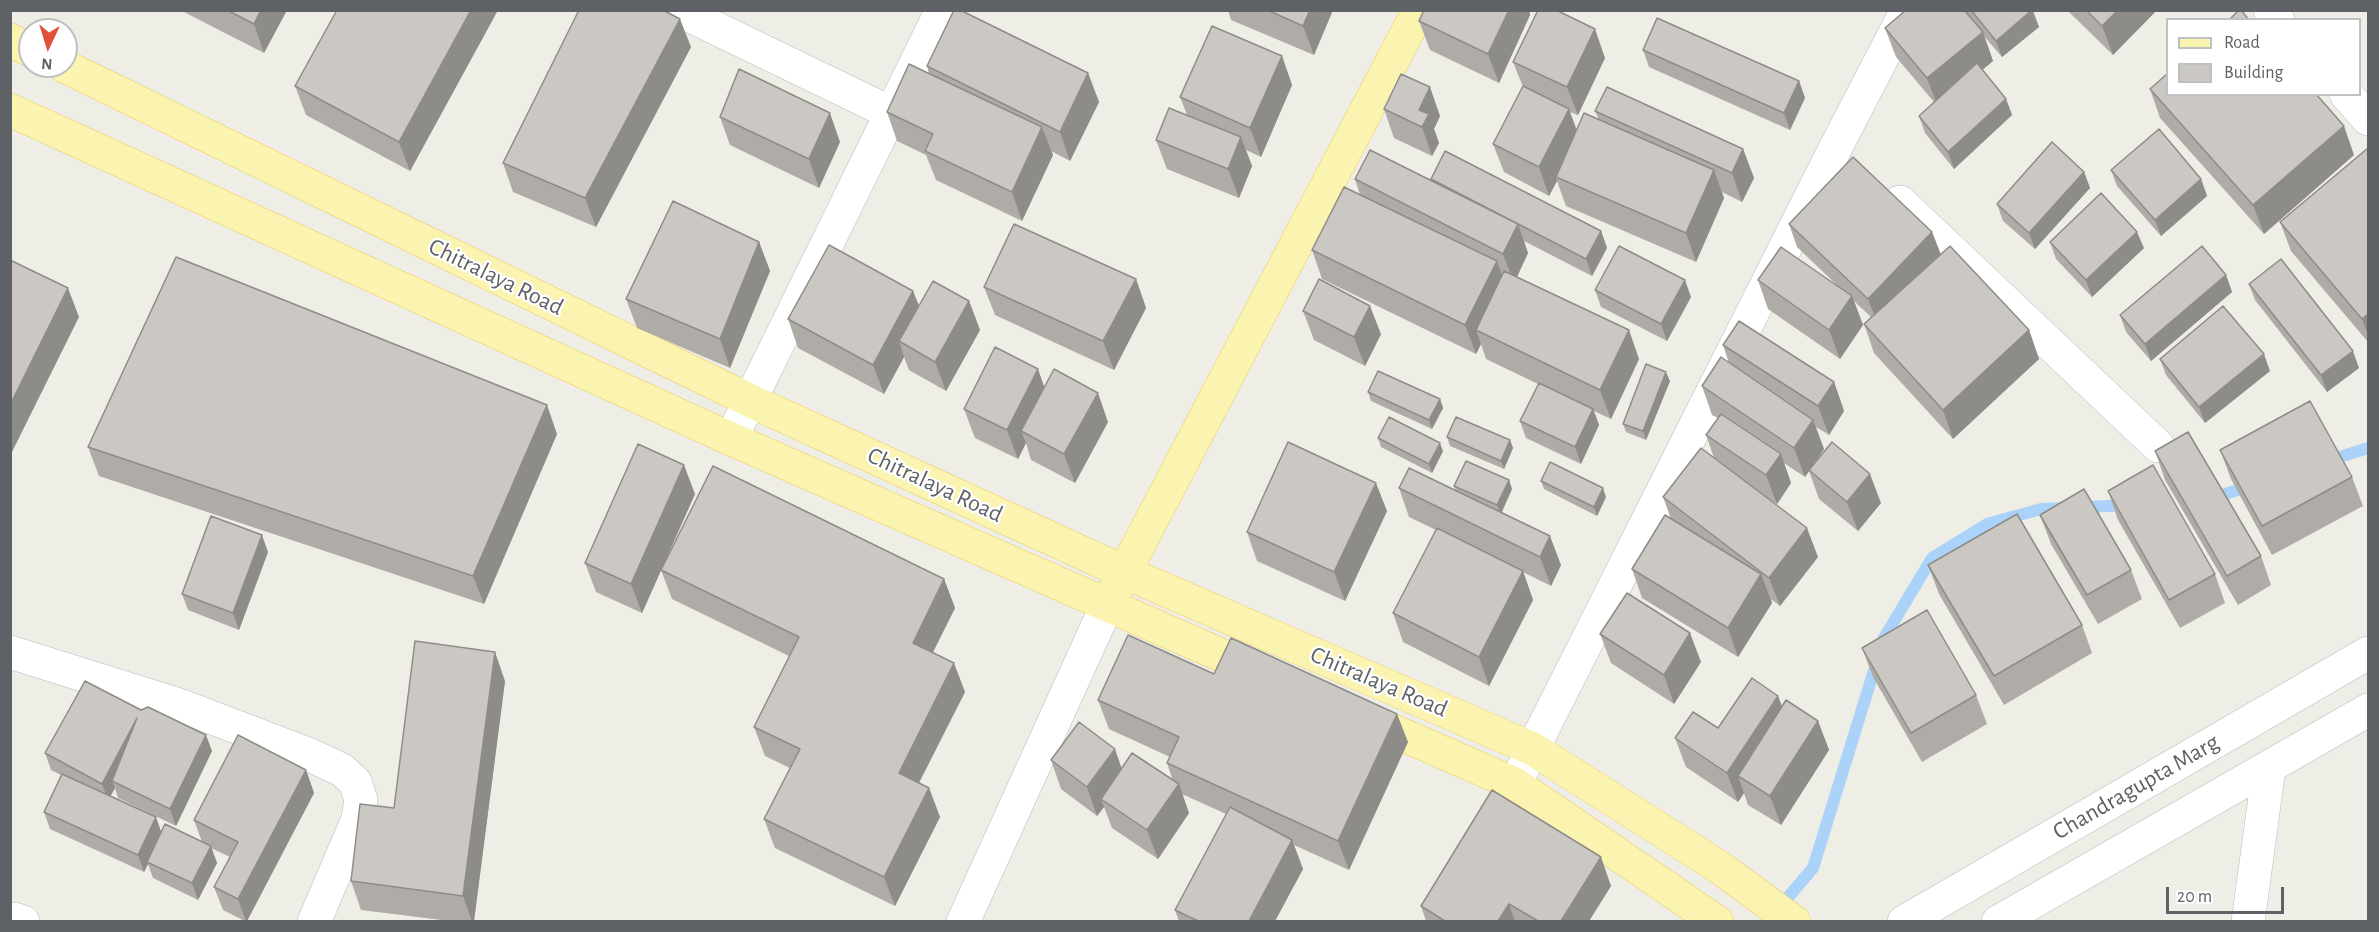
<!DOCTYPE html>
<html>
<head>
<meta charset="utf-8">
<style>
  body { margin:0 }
  #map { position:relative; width:2379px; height:932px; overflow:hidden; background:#efeee6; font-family:"Alegreya Sans",sans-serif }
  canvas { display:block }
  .frame { position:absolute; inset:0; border:12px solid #5e6166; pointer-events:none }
  .legend { position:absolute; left:2166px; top:18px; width:195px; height:78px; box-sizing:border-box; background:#fff; border:2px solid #bfc0c2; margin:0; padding:8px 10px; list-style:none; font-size:18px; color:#5e6166 }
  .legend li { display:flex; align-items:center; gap:12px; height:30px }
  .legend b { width:30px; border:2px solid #bfc0c2 }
  .north { position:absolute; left:18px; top:18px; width:60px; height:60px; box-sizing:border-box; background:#fff; border:2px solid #bfc0c2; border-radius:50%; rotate:184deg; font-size:16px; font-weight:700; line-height:24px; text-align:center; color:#5e6166 }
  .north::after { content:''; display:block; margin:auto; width:21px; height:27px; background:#e0513b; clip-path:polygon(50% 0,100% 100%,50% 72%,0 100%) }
  .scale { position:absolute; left:2166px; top:887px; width:118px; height:27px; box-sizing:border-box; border:3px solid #5e6166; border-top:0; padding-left:8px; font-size:18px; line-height:21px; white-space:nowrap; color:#5e6166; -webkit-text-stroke:4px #fff; paint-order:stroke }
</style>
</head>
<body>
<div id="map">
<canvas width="2379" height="932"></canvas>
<div class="frame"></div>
<ul class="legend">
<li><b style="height:8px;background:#fbf3b0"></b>Road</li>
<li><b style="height:16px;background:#cbc8c3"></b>Building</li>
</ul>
<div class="north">N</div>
<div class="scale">20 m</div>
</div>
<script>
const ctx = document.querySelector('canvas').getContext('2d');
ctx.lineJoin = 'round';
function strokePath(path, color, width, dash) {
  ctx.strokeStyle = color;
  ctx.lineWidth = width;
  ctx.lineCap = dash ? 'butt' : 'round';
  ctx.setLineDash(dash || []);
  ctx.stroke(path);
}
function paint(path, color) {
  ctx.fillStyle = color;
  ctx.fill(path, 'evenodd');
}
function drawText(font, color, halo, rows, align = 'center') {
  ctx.font = font + ' "Alegreya Sans",sans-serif';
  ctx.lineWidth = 4.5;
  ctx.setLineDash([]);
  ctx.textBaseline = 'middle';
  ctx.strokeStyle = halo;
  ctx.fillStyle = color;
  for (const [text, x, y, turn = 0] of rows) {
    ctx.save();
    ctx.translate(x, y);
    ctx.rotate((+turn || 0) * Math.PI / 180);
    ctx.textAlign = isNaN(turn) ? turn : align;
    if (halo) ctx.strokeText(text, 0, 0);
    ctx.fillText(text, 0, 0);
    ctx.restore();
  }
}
const stream = new Path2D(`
  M2327,461L2368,448
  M2210,499L2250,486
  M1778,909L1813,868L1884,638L1932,558L1987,524L2041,509L2130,505`);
const minor = new Path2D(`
  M678,10L891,113
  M2270,10L2278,20
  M2346,94L2368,119
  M1900,202L2158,446
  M731,439L942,10
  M10,652L179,705L310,755L342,770L355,782L361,800L358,819L314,922
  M1515,784L1838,143L1907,10
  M14,919L23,922
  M963,922L1107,605
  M1904,922L2368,653
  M1998,922L2368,710
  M2248,922L2269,768`);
const major = new Path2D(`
  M10,40L30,50
  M64,66L751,401L1124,572L1533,749L1719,867L1794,922
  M10,110L731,439L1264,674
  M1115,590L1419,10
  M1364,718L1515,784L1717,922`);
const wall = new Path2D(`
  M180,10H287L264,53Z
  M337,10H498L410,171L306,115L295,86Z
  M1228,10H1333L1314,55L1231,20Z
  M1424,10H1529L1530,15L1499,83L1430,50L1419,21Z
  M1906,10H2033L2039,27L2002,57L1984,36L1993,61L1982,70L2006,99L2012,115L1954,169L1925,133L1919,116L1934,102L1896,57L1885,28Z
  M2067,10H2157L2113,55Z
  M691,47L596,227L513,192L503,163Z
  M1643,50L1799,81L1805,98L1790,130L1649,67Z
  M1282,56L1292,85L1261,157L1246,150L1252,166L1239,198L1167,169L1156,140L1187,115L1180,97Z
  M1605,58L1578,115L1570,112L1577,130L1599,120L1595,111L1743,149L1754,178L1742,202L1722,192L1724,198L1696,262L1566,206L1557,181L1549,196L1504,172L1493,144L1523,87L1513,62Z
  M927,66L1088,73L1099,102L1070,161L1051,151L1053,155L1022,221L936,180L926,155L897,141L887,112L929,74Z
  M2150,89L2354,155L2264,234L2160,118Z
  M1384,109L1440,116L1434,129L1439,143L1432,156L1394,138Z
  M720,117L840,142L819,188L730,145Z
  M2368,148V342L2291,251L2280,222Z
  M2111,170L2201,179L2207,196L2161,236L2117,186Z
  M2084,172L2090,188L2035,249L2003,221L1997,204Z
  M1355,179L1431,181V179L1601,231L1607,248L1592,276L1524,241L1528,253L1517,277L1639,359L1611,419L1594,411L1599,425L1581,464L1526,438L1520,421L1538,384L1486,359L1481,344L1476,354L1322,279L1312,250L1360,195Z
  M1789,224L1932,232L1941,255L2029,330L2039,359L1953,439L1874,353L1864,324L1871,317L1854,301L1863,325L1840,359L1768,309L1758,280L1840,288L1797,247Z
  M759,242L770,271L730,368L637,328L626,299Z
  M2050,242L2144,248L2092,297L2056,259Z
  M2226,275L2232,292L2151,361L2126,332L2120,315Z
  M1136,279L1146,308L1114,370L995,315L984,287Z
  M2249,284L2359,368L2327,392L2255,300Z
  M1595,290L1691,297L1667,341L1601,307Z
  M913,291L919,305L969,301L980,330L946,391L909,370L904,357L884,394L798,348L788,319Z
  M1303,311L1381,334L1365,366L1314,340Z
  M1723,345L1834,382L1844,411L1829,435L1816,427L1824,449L1815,463L1881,503L1858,531L1819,499L1809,471L1805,477L1784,463L1791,483L1777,504L1767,498L1818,557L1780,606L1771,599L1772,603L1738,657L1642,598L1632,569L1671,519L1663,497L1714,458L1706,435L1718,418L1712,415L1702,386L1729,363Z
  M2160,359L2270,371L2205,423L2166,375Z
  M1670,381L1646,440L1626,432L1623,424Z
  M1045,387L1108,422L1075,483L1031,460L1026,443L1018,459L975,438L964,409Z
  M1368,392L1440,399L1443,408L1432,429L1371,401Z
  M557,434L484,604L99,476L88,447Z
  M1447,437L1510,440L1513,448L1504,469L1450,446Z
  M1378,438L1443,451L1432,473L1381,447Z
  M2220,450L2352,477L2363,506L2272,555L2231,479Z
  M2155,451L2261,556L2271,585L2238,605L2165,480Z
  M1509,480L1512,489L1501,512L1561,565L1551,586L1523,572L1533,600L1489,686L1403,642L1393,613L1436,530L1409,517L1399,488L1456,491L1454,486Z
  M1541,481L1606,497L1597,516L1544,489Z
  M2108,491L2215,574L2225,603L2180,628L2118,520Z
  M695,494L642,613L596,592L585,563Z
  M1387,511L1345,601L1257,561L1247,532Z
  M2040,515L2131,570L2142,599L2098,624L2051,544Z
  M268,552L239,630L188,610L182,594Z
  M1928,565L2082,625L2092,653L2004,705L1939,594Z
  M661,570L944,579L955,608L933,652L965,692L919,783L929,788L940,817L895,906L775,848L764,819L790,768L765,756L754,727L789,656L672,599Z
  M1600,634L1701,662L1674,704L1611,663Z
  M1862,648L1976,695L1987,724L1922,762L1873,677Z
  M1214,674L1408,742L1349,870L1294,845L1303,869L1275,921H1179L1175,910L1226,814L1182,794L1189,813L1158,859L1112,828L1104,807L1097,816L1061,789L1051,760L1122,769L1173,781L1167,763L1170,757L1109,729L1098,700Z
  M505,681L474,921H450L361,910L351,881L394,808Z
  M1778,696L1782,707L1818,721L1829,750L1781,825L1748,805L1744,793L1738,802L1686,767L1675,738L1718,728Z
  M212,751L176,826L118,798L115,788L110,797L161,832L202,842L194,820L306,770L314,793L247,921H245L223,910L214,887L230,857L211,848L217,863L198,900L153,878L148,864L144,872L50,829L44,812L61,775L51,770L45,753Z
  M1611,886L1589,921H1426L1421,906Z`);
const shadedWall = new Path2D(`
  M261,10H287L264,53L254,24Z
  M471,10H498L410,171L399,142Z
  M1310,10H1333L1314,55L1303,26Z
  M1509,10H1529L1530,15L1499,83L1488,54Z
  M2032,10L2039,27L2002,57L1996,41Z
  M2118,10H2157L2113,55L2102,26Z
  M680,19L691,47L596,227L585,198Z
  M1595,29L1605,58L1578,115L1567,87Z
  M1983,32L1993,61L1938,107L1927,78Z
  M1282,56L1292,85L1261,157L1250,128Z
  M1088,73L1099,102L1070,161L1060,132Z
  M1799,81L1805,98L1790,130L1784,113Z
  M1430,87L1440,116L1434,129L1439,143L1432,156L1422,127L1419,110Z
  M2006,99L2012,115L1954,169L1948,152Z
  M1569,109L1579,138L1556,177L1557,181L1549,196L1539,167Z
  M830,113L840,142L819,188L809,159Z
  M2344,126L2354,155L2264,234L2253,205Z
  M1042,127L1053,155L1022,221L1012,192Z
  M1241,137L1252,166L1239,198L1228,169Z
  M1743,149L1754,178L1742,202L1732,173Z
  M1714,170L1724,198L1696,262L1686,233Z
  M2084,172L2090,188L2035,249L2029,233Z
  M2201,179L2207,196L2161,236L2155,220Z
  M1518,224L1528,253L1514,283L1503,254Z
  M1601,231L1607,248L1592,276L1586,259Z
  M1932,232L1941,255L1877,322L1868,299Z
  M2137,232L2144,248L2092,297L2086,280Z
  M759,242L770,271L730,368L720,339Z
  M1497,261L1507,290L1476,330L1481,344L1476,354L1465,325Z
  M2226,275L2232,292L2151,361L2145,344Z
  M1136,279L1146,308L1114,370L1103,341Z
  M1685,280L1691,297L1667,341L1661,324Z
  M68,288L79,317L10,456V405Z
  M913,291L924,320L899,341L904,357L884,394L873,365Z
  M1852,296L1863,325L1840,359L1829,330Z
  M969,301L980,330L946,391L935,362Z
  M1370,306L1381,334L1365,366L1354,337Z
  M2368,314V335L2362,319Z
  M1629,330L1639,359L1611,419L1600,390Z
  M2029,330L2039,359L1953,439L1943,410Z
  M2353,351L2359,368L2327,392L2321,375Z
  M2264,354L2270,371L2205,423L2199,407Z
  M1038,369L1048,398L1021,431L1026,443L1018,459L1007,430Z
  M1666,372L1670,381L1646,440L1643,431Z
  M1834,382L1844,411L1829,435L1818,406Z
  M1098,393L1108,422L1075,483L1064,454Z
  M1440,399L1443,408L1432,429L1429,420Z
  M547,405L557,434L484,604L473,576Z
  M1593,409L1599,425L1581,464L1575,447Z
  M1813,420L1824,449L1805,477L1794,448Z
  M1510,440L1513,448L1504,469L1501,461Z
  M1440,443L1443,451L1432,473L1429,464Z
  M1781,454L1791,483L1777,504L1766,475Z
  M684,465L695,494L642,613L631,584Z
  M1870,474L1881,503L1858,531L1847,502Z
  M1509,480L1512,489L1501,514L1497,505Z
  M1376,483L1387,511L1345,601L1334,572Z
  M1603,488L1606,497L1597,516L1594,507Z
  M1807,528L1818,557L1780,606L1769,578Z
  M262,535L268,552L239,630L233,613Z
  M1550,536L1561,565L1551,586L1540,557Z
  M1523,571L1533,600L1489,686L1479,657Z
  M1761,574L1772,603L1738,657L1728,628Z
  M944,579L955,608L923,672L913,643Z
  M1690,633L1701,662L1674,704L1664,675Z
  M495,652L505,681L474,921H472L463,896Z
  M954,663L965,692L909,802L899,773Z
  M1778,696L1789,725L1738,776L1744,793L1738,802L1727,773Z
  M1397,714L1408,742L1349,870L1338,841Z
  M137,718L112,781L115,788L108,800L102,784Z
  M1818,721L1829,750L1781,825L1770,796Z
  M206,735L212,751L176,826L170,809Z
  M1115,749L1125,778L1101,799L1104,807L1097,816L1087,787Z
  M306,770L314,793L247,921H246L238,899Z
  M1179,784L1189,813L1158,859L1147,830Z
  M929,788L940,817L895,906L884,877Z
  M156,817L162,834L147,862L148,864L144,872L138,855Z
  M1292,840L1303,869L1275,921H1249Z
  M211,846L217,863L198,900L192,883Z
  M1601,857L1611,886L1589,921H1561Z
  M1509,904L1515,921H1498Z`);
const building = new Path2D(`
  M227,10H261L254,24Z
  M337,10H471L399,142L295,86Z
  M579,10H663L680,19L585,198L503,163Z
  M954,10H960L1088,73L1060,132L927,66Z
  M1267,10H1310L1303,26Z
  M1424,10H1509L1488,54L1419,21Z
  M1538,10H1556L1595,29L1567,87L1513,62Z
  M1906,10H1964L1983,32L1927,78L1885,28Z
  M1971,10H2032L1996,41Z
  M2086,10H2118L2102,26Z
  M2239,10H2241L2249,20H2229Z
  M1657,18L1799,81L1784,113L1643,50Z
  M1212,26L1282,56L1250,128L1180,97Z
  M1977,63L2006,99L1948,152L1919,116Z
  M909,64L1042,127L1012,192L925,151L933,134L887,112Z
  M739,69L830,113L809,159L720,117Z
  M2168,73V94H2316L2344,126L2253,205L2150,89Z
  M1401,74L1430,87L1419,110L1429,114L1422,127L1384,109Z
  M1523,86L1569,109L1539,167L1493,144Z
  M1607,87L1743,149L1732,173L1595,111Z
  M1169,108L1241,137L1228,169L1156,140Z
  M1584,113L1714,170L1686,233L1556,177Z
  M2159,129L2201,179L2155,220L2111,170Z
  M2052,142L2084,172L2029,233L1997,204Z
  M2368,148V314L2362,319L2280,222Z
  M1370,150L1518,224L1503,254L1355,179Z
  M1445,151L1601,231L1586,259L1431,179Z
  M1853,157L1932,232L1868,299L1789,224Z
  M1344,187L1497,261L1465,325L1312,250Z
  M2101,193L2137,232L2086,280L2050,242Z
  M673,201L759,242L720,339L626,299Z
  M1014,224L1136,279L1103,341L984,287Z
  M829,245L913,291L873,365L788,319Z
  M1619,246L1685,280L1661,324L1595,290Z
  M1950,246L2029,330L1943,410L1864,324Z
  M2202,246L2226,275L2145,344L2120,315Z
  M1781,247L1852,296L1829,330L1758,280Z
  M176,257L547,405L473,576L88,447Z
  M2281,259L2353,351L2321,375L2249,284Z
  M10,260L68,288L10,405Z
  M1504,271L1629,330L1600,390L1476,330Z
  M1319,279L1370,306L1354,337L1303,311Z
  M933,281L969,301L935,362L899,341Z
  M2223,306L2264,354L2199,407L2160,359Z
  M1739,321L1834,382L1818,406L1723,345Z
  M995,347L1038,369L1007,430L964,409Z
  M1721,357L1813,420L1794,448L1702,386Z
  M1646,364L1666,372L1643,431L1623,424Z
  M1054,369L1098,393L1064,454L1021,431Z
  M1378,371L1440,399L1429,420L1368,392Z
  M1539,383L1593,409L1575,447L1520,421Z
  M2310,401L2352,477L2262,526L2220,450Z
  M1721,414L1781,454L1766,475L1706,435Z
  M1389,417L1440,443L1429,464L1378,438Z
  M1456,417L1510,440L1501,461L1447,437Z
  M2188,432L2261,556L2227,576L2155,451Z
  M1288,442L1376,483L1334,572L1247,532Z
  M1832,442L1870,474L1847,502L1809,470Z
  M638,444L684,465L631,584L585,563Z
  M1701,448L1807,528L1769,578L1663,497Z
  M1466,461L1509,480L1497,505L1454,486Z
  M1550,462L1603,488L1594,507L1541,481Z
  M2153,465L2215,574L2169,600L2108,491Z
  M713,466L944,579L913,643L954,663L899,773L929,788L884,877L764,819L800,749L754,727L799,637L661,570Z
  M1409,468L1550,536L1540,557L1399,488Z
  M2084,489L2131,570L2087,595L2040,515Z
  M2017,514L2082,625L1994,676L1928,565Z
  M1665,515L1761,574L1728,628L1632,569Z
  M211,516L262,535L233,613L182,594Z
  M1437,528L1523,571L1479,657L1393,613Z
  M1627,593L1690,633L1664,675L1600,634Z
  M1927,610L1976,695L1911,733L1862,648Z
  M1128,635L1214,674L1231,638L1397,714L1338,841L1167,763L1179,737L1098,700Z
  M415,641L495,652L463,896L351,881L360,804L394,808Z
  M1752,678L1778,696L1727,773L1675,738L1693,712L1718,728Z
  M85,681L141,710L148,707L206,735L170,809L112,781L137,718L102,784L45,753Z
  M1786,700L1818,721L1770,796L1738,776Z
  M1079,722L1115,749L1087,787L1051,760Z
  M238,735L306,770L238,899L214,887L238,842L194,820Z
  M1132,753L1179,784L1147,830L1101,799Z
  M62,774L156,817L138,855L44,812Z
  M1492,790L1601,857L1561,921H1538L1509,904L1498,921H1445L1421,906Z
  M1230,807L1292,840L1249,921H1198L1175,910Z
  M165,824L211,846L192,883L147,862Z`);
const streetNames = [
  ["Chitralaya Road",496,277,26],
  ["Chitralaya Road",935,485,25],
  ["Chitralaya Road",1379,682,23],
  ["Chandragupta Marg",2136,787,-30]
];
strokePath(stream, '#abd3fa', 12);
strokePath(minor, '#b8bbbf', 34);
strokePath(major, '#eacc64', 34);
strokePath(minor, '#fff', 33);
strokePath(major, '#fbf3b0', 33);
paint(wall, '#afaca8');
paint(shadedWall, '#8e8c88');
paint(building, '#cbc8c3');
strokePath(building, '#8e8c88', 1.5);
drawText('24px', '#5e6166', '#fff', streetNames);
</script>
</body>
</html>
